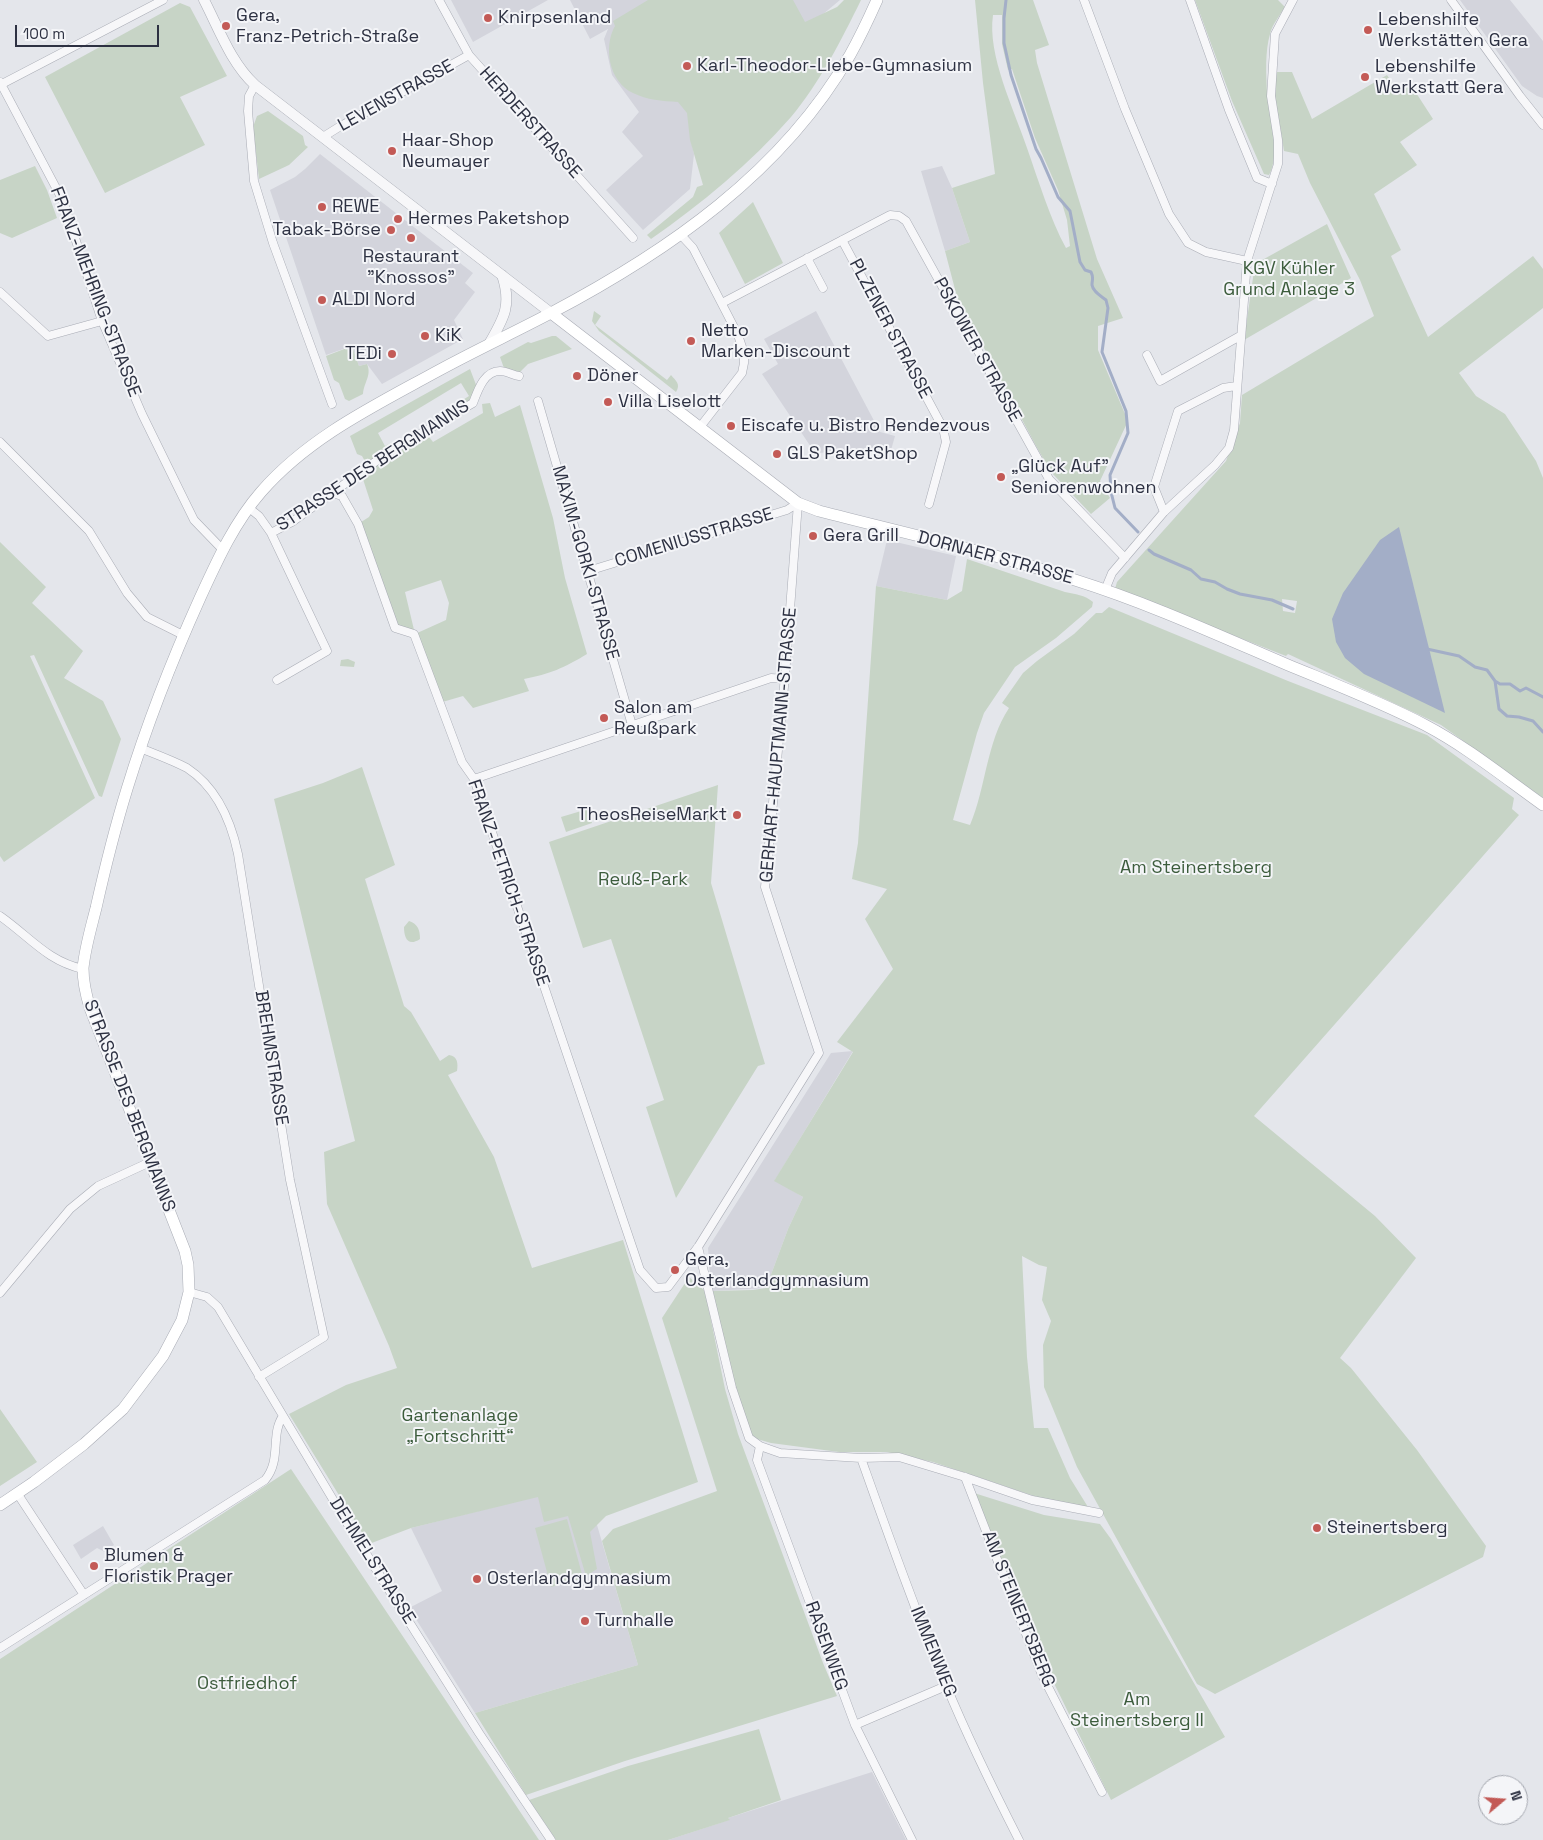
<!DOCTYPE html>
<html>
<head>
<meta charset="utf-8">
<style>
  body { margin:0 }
  #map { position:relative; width:1543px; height:1840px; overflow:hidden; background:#e4e6eb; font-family:"Space Grotesk",sans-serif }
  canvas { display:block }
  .north { position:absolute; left:1478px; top:1775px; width:50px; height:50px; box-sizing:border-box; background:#f4f5f8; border:1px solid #a4a7af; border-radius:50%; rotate:72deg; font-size:14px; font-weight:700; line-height:20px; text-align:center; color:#2d3142 }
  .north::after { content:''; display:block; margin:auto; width:18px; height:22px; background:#c35a56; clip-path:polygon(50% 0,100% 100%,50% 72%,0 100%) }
  .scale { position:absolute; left:15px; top:25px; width:144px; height:22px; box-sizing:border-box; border:2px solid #2d3142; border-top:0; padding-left:6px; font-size:15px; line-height:18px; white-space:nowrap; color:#2d3142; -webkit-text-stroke:4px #f4f5f8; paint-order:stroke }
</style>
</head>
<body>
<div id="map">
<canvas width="1543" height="1840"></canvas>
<div class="north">N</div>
<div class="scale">100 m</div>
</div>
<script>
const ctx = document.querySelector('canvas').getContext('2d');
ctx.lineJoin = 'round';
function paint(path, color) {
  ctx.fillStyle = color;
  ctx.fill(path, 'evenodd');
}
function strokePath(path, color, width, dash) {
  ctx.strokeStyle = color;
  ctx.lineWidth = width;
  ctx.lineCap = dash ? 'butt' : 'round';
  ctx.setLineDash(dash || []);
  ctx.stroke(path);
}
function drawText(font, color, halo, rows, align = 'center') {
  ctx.font = font + ' "Space Grotesk",sans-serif';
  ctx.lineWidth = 4;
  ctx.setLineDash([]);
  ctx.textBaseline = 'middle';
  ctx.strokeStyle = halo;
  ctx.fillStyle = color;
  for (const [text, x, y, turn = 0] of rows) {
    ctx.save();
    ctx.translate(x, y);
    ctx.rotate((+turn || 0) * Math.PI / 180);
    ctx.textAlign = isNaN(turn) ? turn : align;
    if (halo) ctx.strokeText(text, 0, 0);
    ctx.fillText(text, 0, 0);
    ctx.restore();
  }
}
const built = new Path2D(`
  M451,0H548L473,42Z
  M570,0H840L822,15L691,140L694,154L690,189L643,230L606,190L643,156L622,132L639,112L612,75L604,39L608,29L590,39Z
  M1460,0H1510L1543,41V98L1537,96L1522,86Z
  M320,154L473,273L465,283L475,292L454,320L463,339L382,384L367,364L359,366L352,346L326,355L270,190L295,177L305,169Z
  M942,166L952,188L970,242L945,251L921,171Z
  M816,311L880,432L895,436L891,450L815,453L762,374L778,364L764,339Z
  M887,540L956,556L947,600L876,586Z
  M853,1051L775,1180L803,1197L788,1229L766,1288L711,1291L708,1248L831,1053Z
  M585,1484L638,1665L475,1713L409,1608L442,1591L411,1528Z
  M103,1526L114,1545L105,1552L97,1548L81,1559L73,1545Z
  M872,1772L906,1840H668L729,1820L728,1818Z`);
const green = new Path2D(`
  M648,0H793L805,22L837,7L844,0H861C842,39 819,84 791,117C750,164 701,204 651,239L647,235L693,197L697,187L703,185L690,140L687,113L678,102C662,101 647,100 633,93C609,82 603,47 615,26L613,21Z
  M975,0H1033L1049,45L1035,50L1037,63L1097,259L1123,318L1098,326V350L1128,421L1100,481L1110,498L1091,514L1051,472L1036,446L957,297L945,251L970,242L952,188L995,174L983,83ZM993,15H1002V44L1008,70L1012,69L1035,138L1058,190L1067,220L1070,246L1066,248C1050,219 1038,179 1027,148C1014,109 987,55 993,15Z
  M1195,0H1278L1285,7C1280,15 1272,25 1270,34C1265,51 1266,74 1267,91C1269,113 1281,156 1269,175L1264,174L1232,101Z
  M180,3L190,7L227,76L180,97L205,145L105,193L45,77Z
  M1276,72H1292L1312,119L1387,75L1399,93L1411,85L1433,119L1400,142L1417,165L1374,194L1401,250L1391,256L1428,337L1533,256L1543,269V308L1459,373L1476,396L1505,414L1536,461L1543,478V798L1441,725L1288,654L1286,656L1115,589L1117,582L1226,461L1240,423L1242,395L1374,316L1360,280L1310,183L1298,154L1284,151L1275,97ZM1282,599L1297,601L1295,613L1283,611Z
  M268,111L303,136L305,145L308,147L289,165L259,179L253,127L257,116Z
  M35,166L47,190L57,218L12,238L0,233V180Z
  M753,202L783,263L745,284L719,233Z
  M1327,224L1351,278L1244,340L1255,264Z
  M594,311L601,316L595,325L667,380L671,375C676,381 681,384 676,392L599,331L592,321Z
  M552,336H556L572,349L528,364L519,373L505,371L500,357L528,342L531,343Z
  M352,346L359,366L367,364C372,375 364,382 363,394L349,401L345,399L339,383L334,380L326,356Z
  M470,369L478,390L473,403L462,409L458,403L469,396L461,383L378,433L385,446L396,440L398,444L366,463L362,456L357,454L350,436Z
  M490,403L495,417L520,405L553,518L565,578L587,654C564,668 550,674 524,679L529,691L473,708L463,696L439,703L414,634L395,628L358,524L369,517L373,510L361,473L427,434L433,442L483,413L482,404ZM441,580L449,603L446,620L415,634L405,592Z
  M0,542L46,587L32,603L83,651L64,678L103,701L121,739L102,797L99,796L34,655L30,656L95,798L4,862L0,856Z
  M967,559L1065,592C1075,594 1085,595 1093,602L1092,607L1056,638L1015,667L984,713L977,733L953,820L970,825C986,788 986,743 1009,708L1002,703L1023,673L1037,661L1074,634L1096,613H1102L1109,607L1288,681L1427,735L1514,798L1512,809L1519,815L1254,1116L1375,1216L1416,1258L1340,1358L1351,1368L1417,1450L1486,1546L1483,1557L1215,1694L1197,1684L1077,1467L1044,1387L1043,1345L1051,1321L1042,1300L1047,1267L1039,1265L1022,1256L1027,1357L1034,1428H1048L1070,1478L1088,1507L1037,1497L933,1462L887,1452H839L771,1443L757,1439L748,1432L734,1388L711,1291L753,1290L766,1288L788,1229L803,1197L774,1181L853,1052L837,1042L893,969L865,919L887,889L852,879L858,843L876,586L947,600L962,591Z
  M348,659L355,662L354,667L340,666L341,660Z
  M362,767L395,865L365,879L404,1006L411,1012L440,1061L449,1055C458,1056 458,1064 457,1071L448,1075L494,1157L532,1268L623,1240L698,1482L606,1516L590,1532L597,1569L586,1576L568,1516L544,1522L538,1497L411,1528L369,1544L289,1414L346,1385L397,1368L389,1346L327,1204L324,1152L355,1141L274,799L323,783Z
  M718,785L711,883L765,1064L758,1066L676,1198L646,1107L664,1100L611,939L583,948L549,842Z
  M588,809L592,823L566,832L561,817Z
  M409,921C418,924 420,930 420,939C408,947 404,938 404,927Z
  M689,1277L705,1291L725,1389L738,1434L823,1663L837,1696L625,1761L526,1795L475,1713L638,1665L602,1541L613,1529L717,1491L662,1318Z
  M0,1409L37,1462L0,1486Z
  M291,1469L539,1840H0V1659Z
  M974,1493L1044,1515L1100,1524L1111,1539L1225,1737L1111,1800L1050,1675Z
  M567,1519L583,1578L551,1587L535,1528Z
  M759,1729L781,1800L728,1818L730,1820L668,1840H556L529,1800L628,1766Z`);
const water = new Path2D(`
  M1399,527L1445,713L1364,674L1345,658L1336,642L1332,619L1343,593L1380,540Z`);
const stream = new Path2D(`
  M1006,0L1004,18V43L1011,75L1036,149L1041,158L1058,197L1070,211L1080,262L1085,270L1091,272C1094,278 1092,279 1092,285C1093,292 1101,296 1106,300L1108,308L1102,352L1126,411L1128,433L1110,475L1111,492L1115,508L1138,532
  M1149,550L1154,554L1191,570L1201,579L1215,582L1227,589L1240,594L1272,600L1293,609
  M1427,649L1459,656L1475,667L1487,670L1495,681L1499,709L1507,716L1519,717L1533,721L1543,732
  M1495,681L1500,684H1510L1520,691L1526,688L1543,697`);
const minor = new Path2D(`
  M439,0L469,55L633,238
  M1084,0L1125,109L1169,214L1188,243L1206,252L1247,261
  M1190,0L1229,110L1257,178L1272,184
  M1451,0L1520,96L1543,125
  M0,82L63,201L102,321L142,414L194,520L223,550
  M0,85L163,0
  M255,85L249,96L248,111L254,181L273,243L332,404
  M323,137L339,127L469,55
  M681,235L693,248L738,335L744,353V363L742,373L700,427
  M842,240L943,428L946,442L929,504
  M807,258L823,288
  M0,292L48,336L102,321
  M722,303L890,215L899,216L906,221L1049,479L1125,558
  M1147,355L1160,381L1240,336
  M538,401L632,725
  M0,442L89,531L127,593L147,617L183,635
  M332,493L342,496L358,524L395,628L414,634L462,762L474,779L640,1270L656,1288L668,1287L698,1247L819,1053L765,887L785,676L798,503
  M249,508L259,516L271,533L327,651L277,680
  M1164,512L1154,487L1178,411L1223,388L1236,386
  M271,533L292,522L386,454L473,403C478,390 484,371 500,371C506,371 513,375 519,376
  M588,571L787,510L798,503
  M1105,590L1112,573L1164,512L1215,465L1229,448L1234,430L1247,261L1278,164V140L1271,96L1275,34L1293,0
  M140,748C155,754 172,760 187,768C216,787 231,821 238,854L290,1180L324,1337L259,1377
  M474,779L733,691L771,678L785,679
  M0,916C30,937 47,961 83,969
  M698,1247L732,1388L749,1438L760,1446L780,1453L861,1458L899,1457L965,1477L1032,1500L1099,1513
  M189,1292L207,1297L218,1307L350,1528L479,1733L551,1840
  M0,1293L70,1209L98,1186L150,1162
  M760,1446L757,1460L855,1725L912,1840
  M861,1458C888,1534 915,1611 946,1685C968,1738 993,1789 1019,1840
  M965,1477L1042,1675L1102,1792
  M17,1493L84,1595
  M0,1648L265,1480C282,1460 270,1434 283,1416
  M855,1725L946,1686`);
const tertiary = new Path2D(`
  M204,0C219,29 231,63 255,85L551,313
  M489,344C504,318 512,305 502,275`);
const secondary = new Path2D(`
  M551,313L798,503L819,511C904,533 991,552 1075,580C1148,603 1218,635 1288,665C1334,684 1381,702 1425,725C1467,747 1505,778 1543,805
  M0,1505L34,1482L84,1444L123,1409L163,1356L182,1320L189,1292L188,1265L185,1251L90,1008C86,995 83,982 83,968C85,948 91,928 96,908C105,868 115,828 127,789C147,724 172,660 200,598C217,561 234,523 261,492C308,438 372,407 434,373C472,352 511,334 549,314C667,252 782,173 850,55C860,37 869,18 877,0`);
const markers = [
  [488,18,5,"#c35a56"],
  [226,26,5,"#c35a56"],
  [1368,30,5,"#c35a56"],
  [687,66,5,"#c35a56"],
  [1365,77,5,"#c35a56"],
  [392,151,5,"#c35a56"],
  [322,207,5,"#c35a56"],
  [398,219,5,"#c35a56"],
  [391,230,5,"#c35a56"],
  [411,238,5,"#c35a56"],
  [322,300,5,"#c35a56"],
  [425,336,5,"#c35a56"],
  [691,341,5,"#c35a56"],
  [392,354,5,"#c35a56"],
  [577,376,5,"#c35a56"],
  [608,402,5,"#c35a56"],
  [731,426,5,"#c35a56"],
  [777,454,5,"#c35a56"],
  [1001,477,5,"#c35a56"],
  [813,536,5,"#c35a56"],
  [604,718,5,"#c35a56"],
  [737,815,5,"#c35a56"],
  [675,1270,5,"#c35a56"],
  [1317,1528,5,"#c35a56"],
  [94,1566,5,"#c35a56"],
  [477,1579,5,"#c35a56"],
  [585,1621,5,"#c35a56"]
];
const poiNames = [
  ["Gera,",236,16],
  ["Franz-Petrich-Straße",236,37],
  ["Knirpsenland",498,18],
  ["Lebenshilfe",1378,20],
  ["Werkstätten Gera",1378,41],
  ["Karl-Theodor-Liebe-Gymnasium",697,66],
  ["Lebenshilfe",1375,67],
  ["Werkstatt Gera",1375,88],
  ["Haar-Shop",402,141],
  ["Neumayer",402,162],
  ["REWE",332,207],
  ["Hermes Paketshop",408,219],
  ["Tabak-Börse",381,230,"right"],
  ["Restaurant",411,257,"center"],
  ["\"Knossos\"",411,278,"center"],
  ["ALDI Nord",332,300],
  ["Netto",701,331],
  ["Marken-Discount",701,352],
  ["KiK",435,336],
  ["TEDi",382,354,"right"],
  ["Döner",587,376],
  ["Villa Liselott",618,402],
  ["Eiscafe u. Bistro Rendezvous",741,426],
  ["GLS PaketShop",787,454],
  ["„Glück Auf\"",1011,467],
  ["Seniorenwohnen",1011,488],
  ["Gera Grill",823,536],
  ["Salon am",614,708],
  ["Reußpark",614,729],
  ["TheosReiseMarkt",727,815,"right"],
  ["Gera,",685,1260],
  ["Osterlandgymnasium",685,1281],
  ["Steinertsberg",1327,1528],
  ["Blumen &",104,1556],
  ["Floristik Prager",104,1577],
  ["Osterlandgymnasium",487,1579],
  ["Turnhalle",595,1621]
];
const streetNames = [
  ["LEVENSTRASSE",396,96,-29],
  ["HERDERSTRASSE",530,123,48],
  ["FRANZ-MEHRING-STRASSE",95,292,69],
  ["PLZENER STRASSE",890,329,62],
  ["PSKOWER STRASSE",977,350,61],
  ["STRASSE DES BERGMANNS",373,466,-33],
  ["COMENIUSSTRASSE",694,538,-17],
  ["DORNAER STRASSE",995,558,15],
  ["MAXIM-GORKI-STRASSE",585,563,74],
  ["GERHART-HAUPTMANN-STRASSE",779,745,-85],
  ["FRANZ-PETRICH-STRASSE",508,883,71],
  ["BREHMSTRASSE",271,1058,81],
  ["STRASSE DES BERGMANNS",129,1106,69],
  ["DEHMELSTRASSE",372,1561,58],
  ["AM STEINERTSBERG",1018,1609,68],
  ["RASENWEG",826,1646,70],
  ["IMMENWEG",933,1652,68]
];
const parkNames = [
  ["KGV Kühler",1289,269],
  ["Grund Anlage 3",1289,290],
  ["Am Steinertsberg",1196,868],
  ["Reuß-Park",643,880],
  ["Gartenanlage",460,1416],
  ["„Fortschritt“",460,1437],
  ["Ostfriedhof",247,1684],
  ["Am",1137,1700],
  ["Steinertsberg II",1137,1721]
];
paint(built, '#d3d4dc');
paint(green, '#c7d4c6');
paint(water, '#a3aec7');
strokePath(stream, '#a3aec7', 3);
strokePath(minor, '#a9acb5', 9);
strokePath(tertiary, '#a9acb5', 11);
strokePath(secondary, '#a9acb5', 12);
strokePath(minor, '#f7f7f9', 8);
strokePath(tertiary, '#f7f7f9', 10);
strokePath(secondary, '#fff', 11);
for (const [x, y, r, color] of markers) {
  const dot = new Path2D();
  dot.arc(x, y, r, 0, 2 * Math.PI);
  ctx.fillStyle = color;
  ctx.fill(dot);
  strokePath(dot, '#f4f5f8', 2);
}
drawText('18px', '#2d3142', '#f4f5f8', poiNames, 'left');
drawText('18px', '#2d3142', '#f4f5f8', streetNames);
drawText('18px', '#3c5c3c', '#f4f5f8', parkNames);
</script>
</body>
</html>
